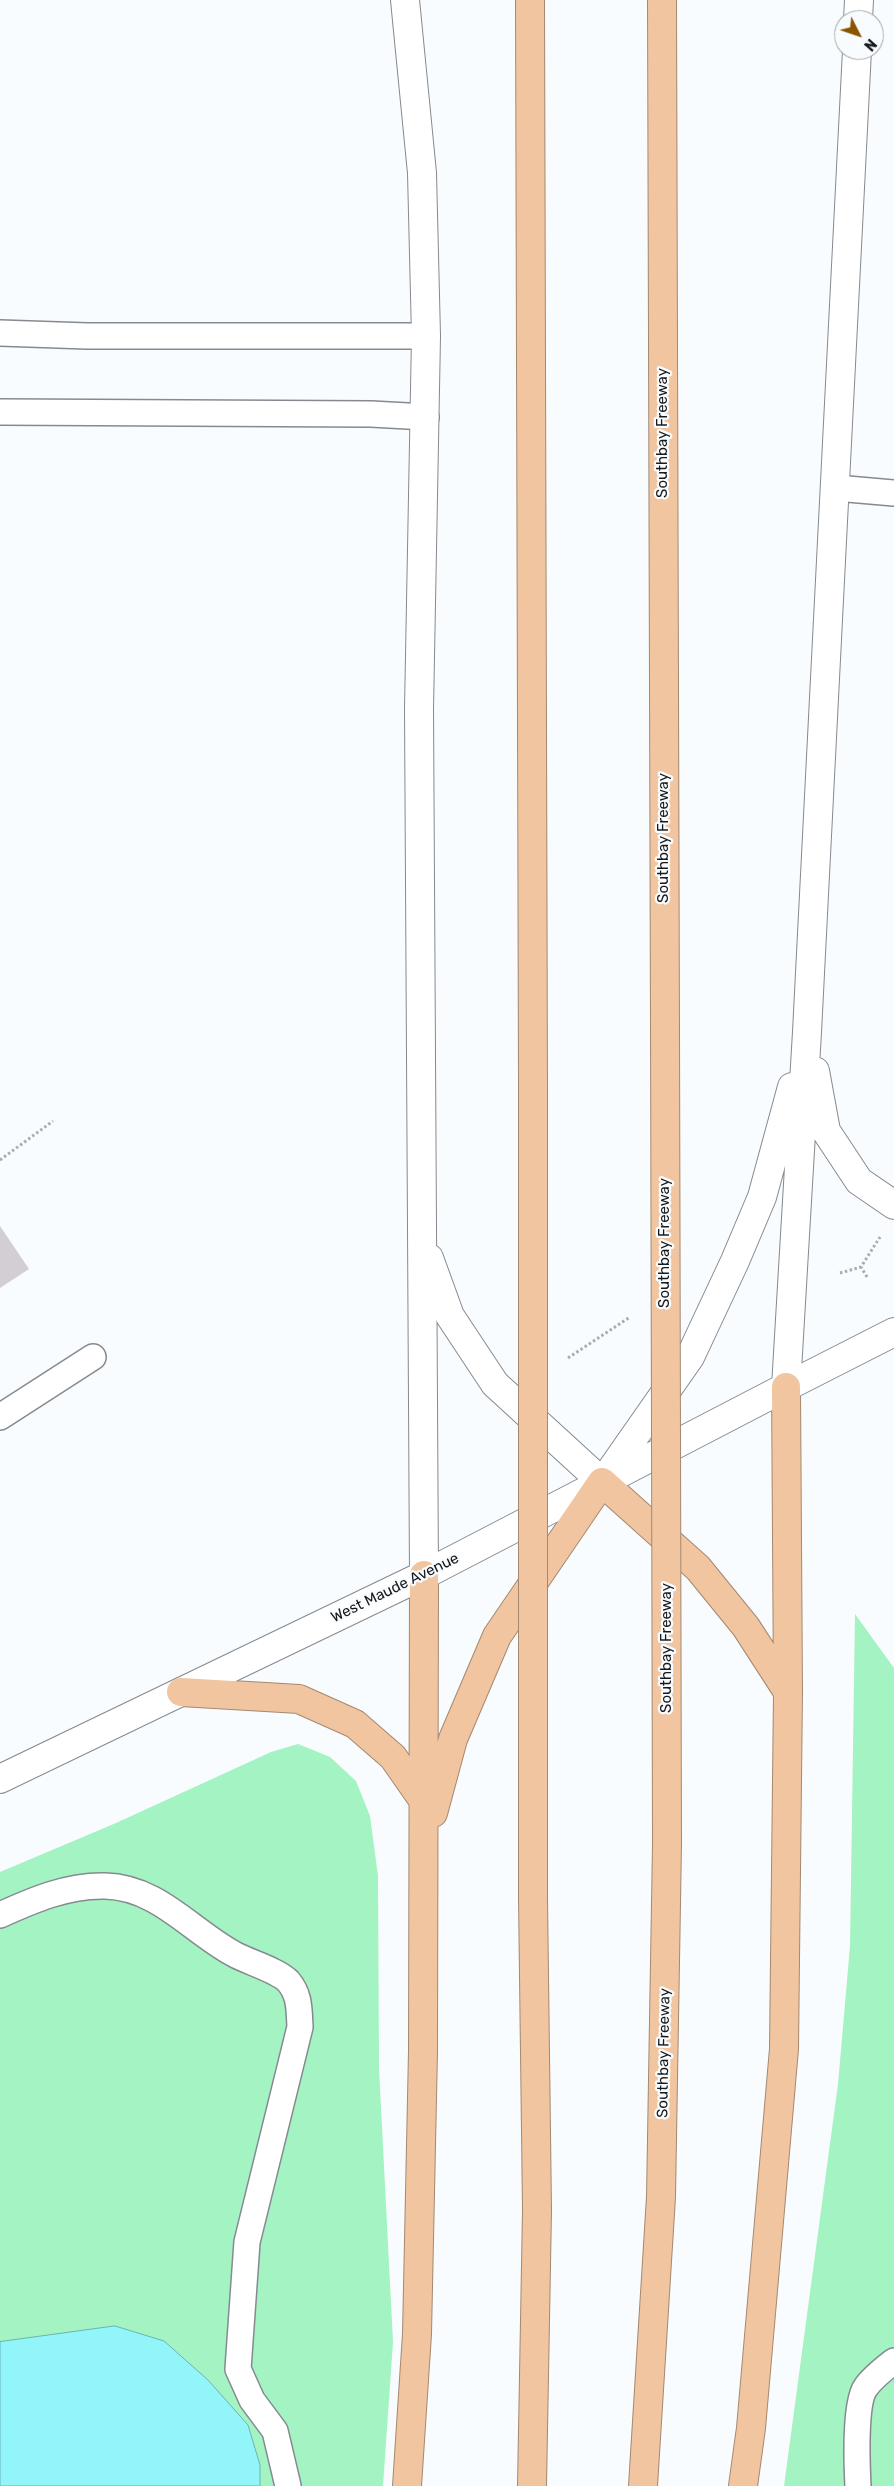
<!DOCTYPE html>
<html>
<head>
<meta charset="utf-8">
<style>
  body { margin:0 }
  #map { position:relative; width:894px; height:2486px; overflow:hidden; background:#f9fcfe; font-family:Rubik,sans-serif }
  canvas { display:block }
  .north { position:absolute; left:834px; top:10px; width:50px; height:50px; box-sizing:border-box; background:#f9fcfe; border:1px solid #9fa1a3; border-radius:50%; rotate:131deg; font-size:14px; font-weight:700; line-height:20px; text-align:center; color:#17191b }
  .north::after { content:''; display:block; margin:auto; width:18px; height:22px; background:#895501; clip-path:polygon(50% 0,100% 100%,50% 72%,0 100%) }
</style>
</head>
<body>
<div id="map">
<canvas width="894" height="2486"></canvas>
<div class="north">N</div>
</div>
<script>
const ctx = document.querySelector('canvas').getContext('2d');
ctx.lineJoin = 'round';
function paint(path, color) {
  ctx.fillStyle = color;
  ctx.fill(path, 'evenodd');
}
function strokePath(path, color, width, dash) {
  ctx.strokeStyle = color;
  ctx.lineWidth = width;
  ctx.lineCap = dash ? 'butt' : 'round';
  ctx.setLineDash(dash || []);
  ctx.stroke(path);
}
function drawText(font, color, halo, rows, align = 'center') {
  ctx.font = font + ' Rubik,sans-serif';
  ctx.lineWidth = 4.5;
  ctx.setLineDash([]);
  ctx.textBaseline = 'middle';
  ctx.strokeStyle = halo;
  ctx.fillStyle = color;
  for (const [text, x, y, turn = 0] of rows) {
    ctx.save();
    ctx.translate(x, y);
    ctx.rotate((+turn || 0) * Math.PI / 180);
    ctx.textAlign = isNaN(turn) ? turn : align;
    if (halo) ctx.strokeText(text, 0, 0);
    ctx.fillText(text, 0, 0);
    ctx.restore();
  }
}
const green = new Path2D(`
  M855,1614L894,1668V2486H784L838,2084L850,1946Z
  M298,1744L330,1757L356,1781L370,1816L378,1876L379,2068L393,2342L383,2486H0V1872L116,1823L271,1752Z`);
const water = new Path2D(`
  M115,2326L164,2341L208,2380L248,2425L260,2465V2486H0V2342Z`);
const building = new Path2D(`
  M0,1226L29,1269L0,1288Z`);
const path = new Path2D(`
  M0,1160L53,1121
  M840,1273L861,1267
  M867,1277L861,1267L880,1237
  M568,1358L630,1317`);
const service = new Path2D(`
  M0,333L87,336H426
  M0,412L371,414L426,417
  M836,488L894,493
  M0,1417L93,1357
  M0,1915C33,1900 68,1885 105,1886C158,1887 191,1931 234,1954C248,1962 277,1970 288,1981C300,1995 299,2009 300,2027L247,2242L238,2369L252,2400L275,2431L288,2486
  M858,2486C857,2466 854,2402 866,2387C873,2377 885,2368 894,2361`);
const tertiary = new Path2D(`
  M786,1387L894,1332`);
const secondary = new Path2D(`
  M405,0L422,173L426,336L419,709L424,1575
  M858,20L859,0
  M815,1071L826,1131L859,1181L894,1205
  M429,1258L450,1316L495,1384L602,1482
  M604,1480L690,1357L735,1261L762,1197L792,1087
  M0,1779L424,1575L786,1387L807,1032L857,50`);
const motorway = new Path2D(`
  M530,0L533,1085
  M662,0L665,1027
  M181,1692L299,1699L355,1724L393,1757L423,1800
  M433,1813L453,1739L497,1636L602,1482L698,1568L746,1627L788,1692
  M407,2486L417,2334L423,2051L424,1575
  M532,2486L537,2210L533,1898
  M643,2486L661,2197L667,1844
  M743,2486L751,2428L784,2049L788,1692L786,1387`);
const motorwayBridge = new Path2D(`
  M665,1027L667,1844
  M533,1085V1898`);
const streetNames = [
  ["Southbay Freeway",663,433,-90],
  ["Southbay Freeway",664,838,-90],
  ["Southbay Freeway",665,1243,-90],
  ["West Maude Avenue",395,1588,-26],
  ["Southbay Freeway",667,1648,-90],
  ["Southbay Freeway",664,2053,-89]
];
paint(green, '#a4f3c2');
paint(water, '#91f5fa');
strokePath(water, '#6cb3b7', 1);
paint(building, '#d2ced4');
strokePath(service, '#858a90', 28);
strokePath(tertiary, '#858a90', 30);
strokePath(secondary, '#858a90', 30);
strokePath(motorway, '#a48971', 30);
strokePath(path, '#aaadaf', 3, [2.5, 2.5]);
strokePath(service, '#fff', 25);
strokePath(tertiary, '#fff', 28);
strokePath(secondary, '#fff', 28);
strokePath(motorway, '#f0c5a0', 28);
strokePath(motorwayBridge, '#a48971', 30, []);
strokePath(motorwayBridge, '#f0c5a0', 28);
drawText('15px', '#17191b', '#f9fcfe', streetNames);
</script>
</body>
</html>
